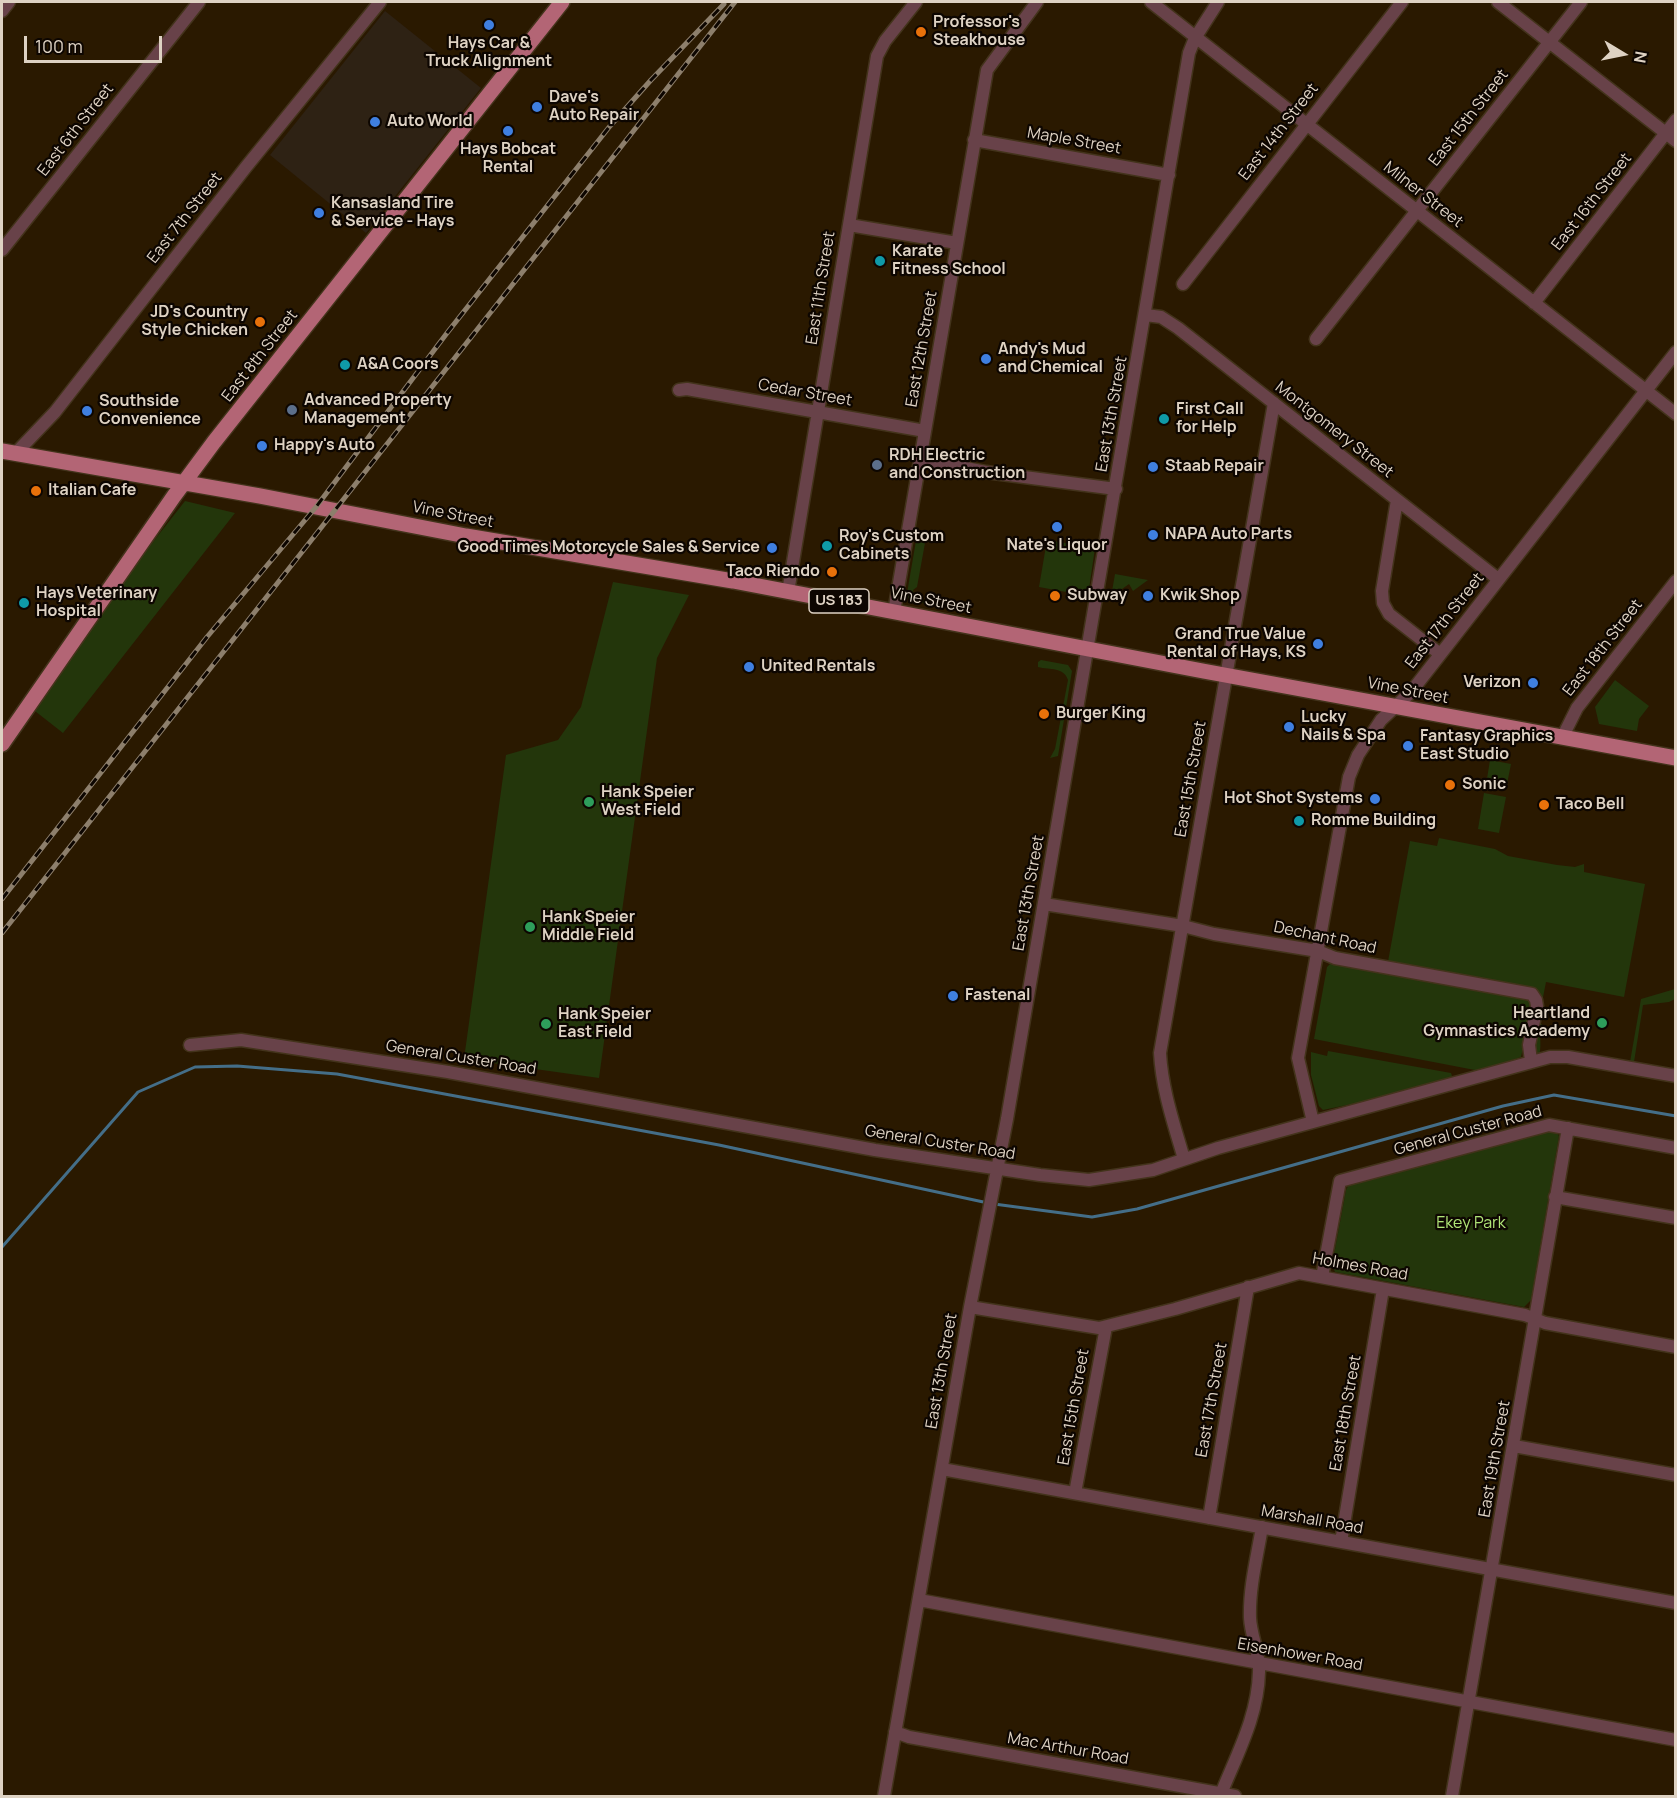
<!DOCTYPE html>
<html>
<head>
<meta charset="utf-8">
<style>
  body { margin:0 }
  #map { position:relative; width:1677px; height:1798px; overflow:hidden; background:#2a1900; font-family:Manrope,sans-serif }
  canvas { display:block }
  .frame { position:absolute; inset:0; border:3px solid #ded2c3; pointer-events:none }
  .north { position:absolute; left:1593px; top:24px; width:60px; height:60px; -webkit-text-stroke:4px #0d0601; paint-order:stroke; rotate:100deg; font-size:16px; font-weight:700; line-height:24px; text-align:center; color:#ded2c3 }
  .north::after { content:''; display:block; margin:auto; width:21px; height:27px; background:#ded2c3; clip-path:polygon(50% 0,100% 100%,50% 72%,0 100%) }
  .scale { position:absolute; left:24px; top:36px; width:138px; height:27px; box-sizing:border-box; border:3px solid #ded2c3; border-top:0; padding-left:8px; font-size:18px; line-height:21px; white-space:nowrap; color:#ded2c3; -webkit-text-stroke:4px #0d0601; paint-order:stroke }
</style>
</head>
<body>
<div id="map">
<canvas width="1677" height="1798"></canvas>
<div class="frame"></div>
<div class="north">N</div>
<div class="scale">100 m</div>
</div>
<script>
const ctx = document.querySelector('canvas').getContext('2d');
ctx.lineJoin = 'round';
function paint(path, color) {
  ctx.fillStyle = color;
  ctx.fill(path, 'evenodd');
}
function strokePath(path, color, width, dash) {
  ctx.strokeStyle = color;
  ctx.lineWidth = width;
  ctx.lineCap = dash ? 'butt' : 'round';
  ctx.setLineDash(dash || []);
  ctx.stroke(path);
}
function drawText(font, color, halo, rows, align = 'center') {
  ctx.font = font + ' Manrope,sans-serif';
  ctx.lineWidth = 4.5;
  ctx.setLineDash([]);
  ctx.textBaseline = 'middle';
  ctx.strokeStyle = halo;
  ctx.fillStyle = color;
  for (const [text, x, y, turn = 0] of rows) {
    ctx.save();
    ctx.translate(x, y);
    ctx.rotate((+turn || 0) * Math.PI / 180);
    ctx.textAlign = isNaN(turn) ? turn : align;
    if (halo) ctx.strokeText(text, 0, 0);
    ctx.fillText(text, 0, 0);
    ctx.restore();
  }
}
const commercial = new Path2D(`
  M385,11L481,88L366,233L270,155Z`);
const green = new Path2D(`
  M185,501L235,513L63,733L26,704Z
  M920,534L919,540L925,543L917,587L913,590L915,598L943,603L942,607L912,601L908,598L907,593L917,535Z
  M1047,540L1095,548L1088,596L1039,587Z
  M1115,574L1148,580L1133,591L1129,584L1111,597Z
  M613,582L689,595L657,658L599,1078L464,1059L506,755L558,740L581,707Z
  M1041,660L1068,665L1072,671L1058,756L1050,758L1055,749L1068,680C1064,667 1050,670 1038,667V662Z
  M1615,680L1649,706L1639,719L1637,731L1599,724L1595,707Z
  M1490,760L1511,764L1506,789L1486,785Z
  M1484,793L1506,797L1499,833L1478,829Z
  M1439,838L1495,849L1508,856L1557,865L1575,867L1584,864V872L1645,884L1624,997L1546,982L1538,1023L1542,1024C1538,1035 1543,1047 1538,1059L1531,1061L1536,1000L1387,967L1410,841L1437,846Z
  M1330,964L1531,1000L1533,1004L1521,1057L1480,1071L1314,1039L1327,967Z
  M1675,989V999L1669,1002L1643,1005L1634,1062H1630L1641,999Z
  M1328,1051L1451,1073L1452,1076L1449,1079L1376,1099L1323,1110L1319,1106L1311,1075V1052L1327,1056Z
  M1554,1129L1559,1136L1531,1300L1524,1307L1335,1272L1332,1265L1346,1190L1349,1184Z`);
const stream = new Path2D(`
  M994,1204L1092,1217L1137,1209L1503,1106L1554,1095L1676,1116
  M2,1247L138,1092L195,1067L237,1066L337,1074L719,1145L988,1203`);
const minor = new Path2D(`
  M1151,2L1676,414
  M1498,2L1676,141
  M2,11L9,2
  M974,140L1169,175
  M849,225L957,243
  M2,250L199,2
  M1183,284L1402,2
  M1534,303L1676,120
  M1146,315L1161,317L1178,328L1498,579
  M1316,339L1581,2
  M679,390L687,389L925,431
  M15,454L55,412L246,167L380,2
  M920,459L986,472L1116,489
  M1397,500L1382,591L1383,603L1389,614L1440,654
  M788,592L877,56L885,41L916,2
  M894,612L987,70L1037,2
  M1562,738L1577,708L1676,581
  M1044,904L1183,926L1214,934L1318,951L1335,958L1532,994L1536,1000L1537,1006L1529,1045L1531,1061
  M190,1045L241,1040L448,1072L875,1150L1040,1175L1089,1180L1153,1170L1218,1148L1550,1057H1568L1676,1076
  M1313,1122L1298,1058L1349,777L1358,755L1381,720L1411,692L1676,352
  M1184,1159C1174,1124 1162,1090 1160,1053L1274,403
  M1555,1197L1676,1218
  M1322,1277L1340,1181L1549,1125L1676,1148
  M970,1307L1099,1328L1175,1309L1299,1273L1525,1315L1545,1323L1676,1347
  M1514,1446L1676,1475
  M942,1469L1676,1603
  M1075,1493L1106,1327
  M1209,1518L1248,1287
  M1341,1542L1383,1289
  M919,1600L1676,1740
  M895,1732L909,1737L1235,1796
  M1221,1794C1237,1754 1258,1716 1259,1672C1260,1653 1251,1637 1250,1618C1249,1588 1257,1557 1262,1527
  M884,1796L970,1307L1007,1119L1189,53L1195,38L1218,2
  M1452,1796L1568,1128`);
const major = new Path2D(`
  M2,451L260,496L466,536L733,581L1203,671L1676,758
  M2,744L174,496L214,442L562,2`);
const rail = new Path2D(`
  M2,899L207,637L316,507L447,333L610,126L651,80L724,4
  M2,933L735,2`);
const markers = [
  [489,25,6,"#3f7fe0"],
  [921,32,6,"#e8710a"],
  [537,107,6,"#3f7fe0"],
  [375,122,6,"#3f7fe0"],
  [508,131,6,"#3f7fe0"],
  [319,213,6,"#3f7fe0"],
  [880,261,6,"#0f9aa8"],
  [260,322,6,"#e8710a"],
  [986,359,6,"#3f7fe0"],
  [345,365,6,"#0f9aa8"],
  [292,410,6,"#5c6f8a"],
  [87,411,6,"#3f7fe0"],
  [1164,419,6,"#0f9aa8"],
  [262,446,6,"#3f7fe0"],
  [877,465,6,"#5c6f8a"],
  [1153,467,6,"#3f7fe0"],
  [36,491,6,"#e8710a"],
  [1057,527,6,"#3f7fe0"],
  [1153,535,6,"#3f7fe0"],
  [827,546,6,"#0f9aa8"],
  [772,548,6,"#3f7fe0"],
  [832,572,6,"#e8710a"],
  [1055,596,6,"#e8710a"],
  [1148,596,6,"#3f7fe0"],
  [24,603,6,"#0f9aa8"],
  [1318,644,6,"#3f7fe0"],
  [749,667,6,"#3f7fe0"],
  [1533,683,6,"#3f7fe0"],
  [1044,714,6,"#e8710a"],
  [1289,727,6,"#3f7fe0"],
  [1408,746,6,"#3f7fe0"],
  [1450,785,6,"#e8710a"],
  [1375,799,6,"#3f7fe0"],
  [589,802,6,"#2e9e5b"],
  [1544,805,6,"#e8710a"],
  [1299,821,6,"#0f9aa8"],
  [530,927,6,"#2e9e5b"],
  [953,996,6,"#3f7fe0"],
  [1602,1023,6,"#2e9e5b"],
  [546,1024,6,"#2e9e5b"]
];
const shields = [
  [839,601,60]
];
const shieldNames = [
  ["US 183",839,601]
];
const poiNames = [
  ["Professor's",933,23],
  ["Steakhouse",933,41],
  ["Hays Car &",489,44,"center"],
  ["Truck Alignment",489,62,"center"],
  ["Dave's",549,98],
  ["Auto Repair",549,116],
  ["Auto World",387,122],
  ["Hays Bobcat",508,150,"center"],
  ["Rental",508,168,"center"],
  ["Kansasland Tire",331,204],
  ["& Service - Hays",331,222],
  ["Karate",892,252],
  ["Fitness School",892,270],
  ["JD's Country",248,313,"right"],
  ["Style Chicken",248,331,"right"],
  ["Andy's Mud",998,350],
  ["and Chemical",998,368],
  ["A&A Coors",357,365],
  ["Advanced Property",304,401],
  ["Management",304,419],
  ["Southside",99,402],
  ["Convenience",99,420],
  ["First Call",1176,410],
  ["for Help",1176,428],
  ["Happy's Auto",274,446],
  ["RDH Electric",889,456],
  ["and Construction",889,474],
  ["Staab Repair",1165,467],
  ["Italian Cafe",48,491],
  ["NAPA Auto Parts",1165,535],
  ["Roy's Custom",839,537],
  ["Cabinets",839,555],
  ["Nate's Liquor",1057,546,"center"],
  ["Good Times Motorcycle Sales & Service",760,548,"right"],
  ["Taco Riendo",820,572,"right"],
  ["Hays Veterinary",36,594],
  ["Hospital",36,612],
  ["Subway",1067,596],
  ["Kwik Shop",1160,596],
  ["Grand True Value",1306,635,"right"],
  ["Rental of Hays, KS",1306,653,"right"],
  ["United Rentals",761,667],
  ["Verizon",1521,683,"right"],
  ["Burger King",1056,714],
  ["Lucky",1301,718],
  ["Nails & Spa",1301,736],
  ["Fantasy Graphics",1420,737],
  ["East Studio",1420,755],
  ["Sonic",1462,785],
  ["Hank Speier",601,793],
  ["West Field",601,811],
  ["Hot Shot Systems",1363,799,"right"],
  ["Taco Bell",1556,805],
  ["Romme Building",1311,821],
  ["Hank Speier",542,918],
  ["Middle Field",542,936],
  ["Fastenal",965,996],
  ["Heartland",1590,1014,"right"],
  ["Gymnastics Academy",1590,1032,"right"],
  ["Hank Speier",558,1015],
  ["East Field",558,1033]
];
const streetNames = [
  ["East 15th Street",1469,118,-52],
  ["East 6th Street",76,130,-52],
  ["East 14th Street",1279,132,-52],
  ["Maple Street",1074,141,10],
  ["Milner Street",1423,195,38],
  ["East 16th Street",1592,202,-52],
  ["East 7th Street",185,218,-52],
  ["East 11th Street",821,288,-81],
  ["East 12th Street",922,349,-80],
  ["East 8th Street",260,356,-52],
  ["Cedar Street",805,393,10],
  ["East 13th Street",1112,414,-80],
  ["Montgomery Street",1334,430,38],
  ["Vine Street",453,515,11],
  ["Vine Street",931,601,11],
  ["East 17th Street",1445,621,-52],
  ["East 18th Street",1603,648,-52],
  ["Vine Street",1408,691,11],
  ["East 15th Street",1191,779,-80],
  ["East 13th Street",1029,893,-80],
  ["Dechant Road",1325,938,12],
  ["General Custer Road",461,1058,9],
  ["General Custer Road",1468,1131,-15],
  ["General Custer Road",940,1143,9],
  ["Holmes Road",1360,1267,10],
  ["East 13th Street",942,1371,-80],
  ["East 17th Street",1212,1400,-80],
  ["East 15th Street",1074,1407,-80],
  ["East 18th Street",1346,1413,-80],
  ["East 19th Street",1495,1459,-80],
  ["Marshall Road",1312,1520,10],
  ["Eisenhower Road",1300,1655,10],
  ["Mac Arthur Road",1068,1749,10]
];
const parkNames = [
  ["Ekey Park",1471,1224]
];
paint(commercial, '#2e2214');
paint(green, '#23360b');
strokePath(stream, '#446e88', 3);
strokePath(minor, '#43331b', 15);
strokePath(major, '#43331b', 18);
strokePath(minor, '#684249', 12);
strokePath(major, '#b36575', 15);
strokePath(rail, '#8d7f6c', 5);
strokePath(rail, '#0d0601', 3, [9]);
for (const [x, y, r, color] of markers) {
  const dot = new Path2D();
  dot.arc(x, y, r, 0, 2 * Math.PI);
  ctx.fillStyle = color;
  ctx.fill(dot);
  strokePath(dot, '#0d0601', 2);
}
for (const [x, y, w] of shields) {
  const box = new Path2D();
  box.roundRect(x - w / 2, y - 12, w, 24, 4.5);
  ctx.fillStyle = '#0d0601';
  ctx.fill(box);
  strokePath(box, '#ded2c3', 1.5);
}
drawText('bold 15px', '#ded2c3', null, shieldNames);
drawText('bold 16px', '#ded2c3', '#0d0601', poiNames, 'left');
drawText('16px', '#ded2c3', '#0d0601', streetNames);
drawText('16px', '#afe376', '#0d0601', parkNames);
</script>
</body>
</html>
